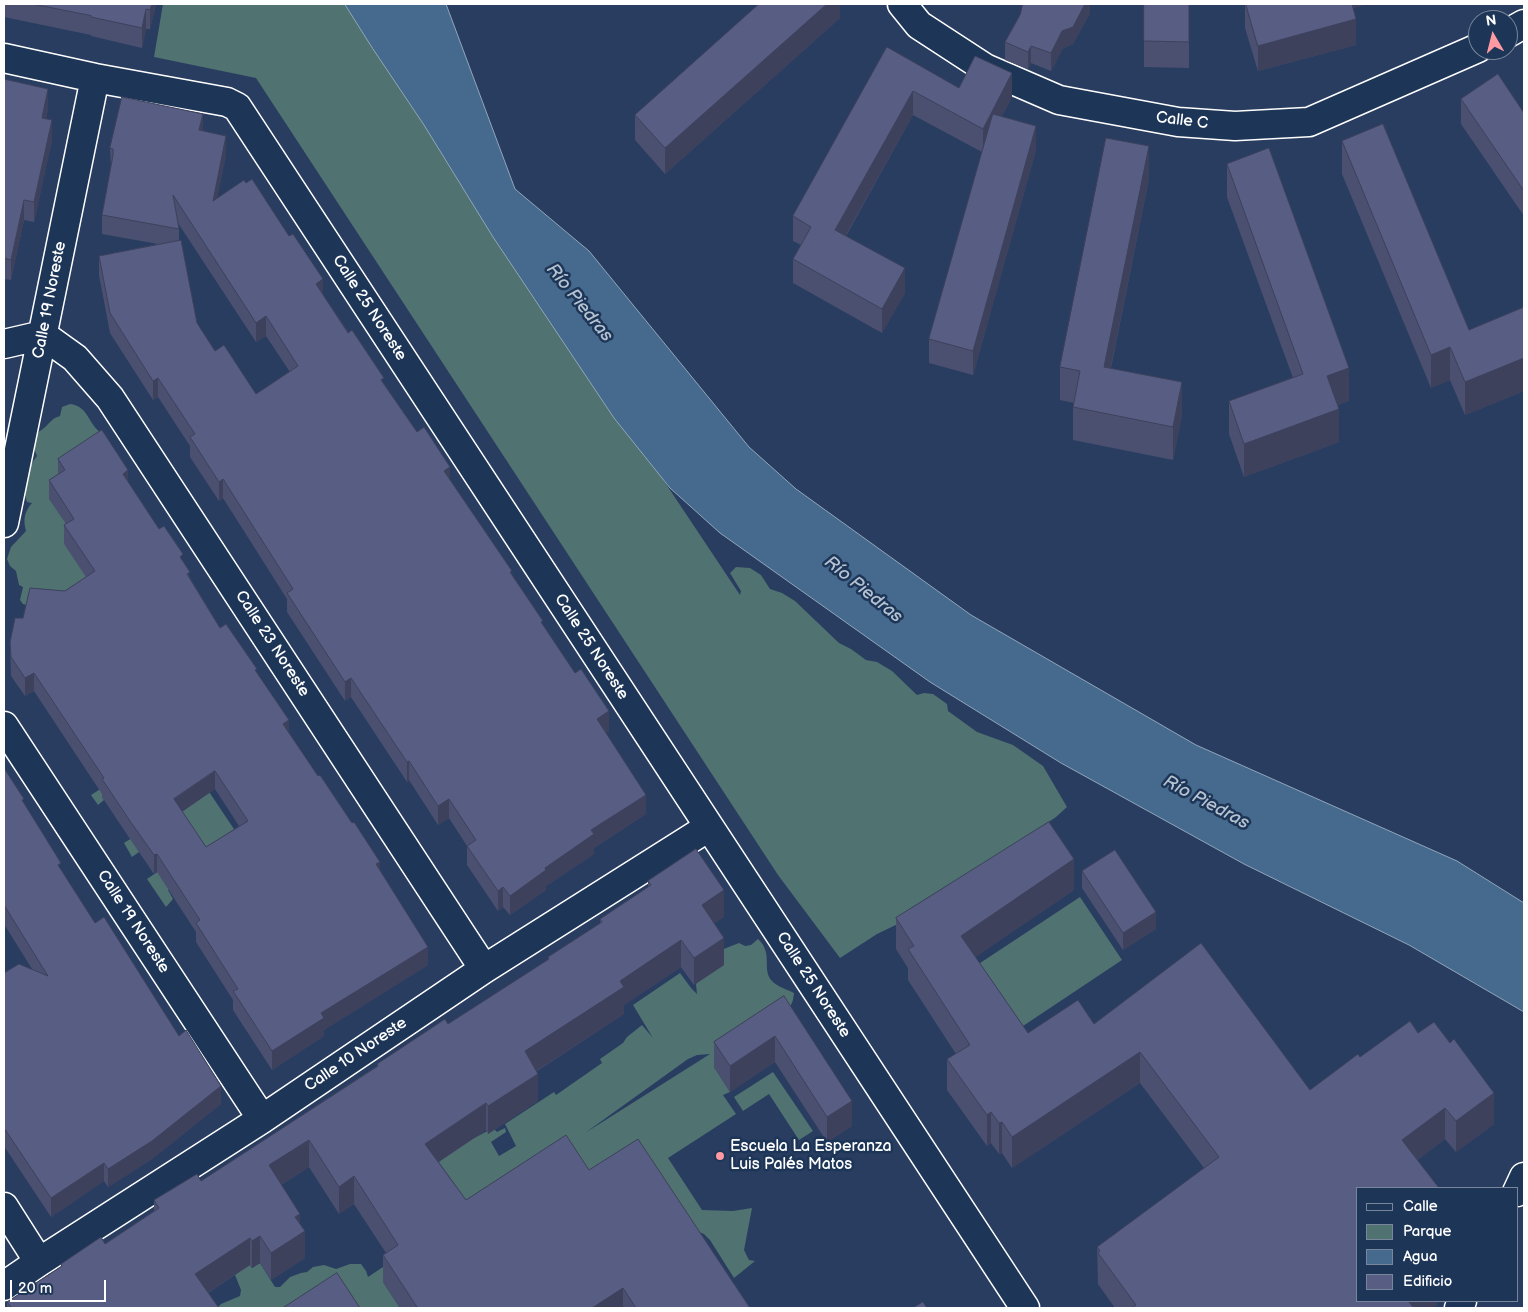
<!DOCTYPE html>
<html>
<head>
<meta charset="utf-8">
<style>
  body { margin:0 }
  #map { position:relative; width:1528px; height:1312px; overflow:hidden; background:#293d60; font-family:"Balsamiq Sans",sans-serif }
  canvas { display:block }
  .frame { position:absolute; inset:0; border:5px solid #fff; pointer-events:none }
  .legend { position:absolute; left:1356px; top:1187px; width:162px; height:115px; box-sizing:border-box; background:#1d3557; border:1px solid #77869a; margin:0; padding:6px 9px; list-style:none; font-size:15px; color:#fff }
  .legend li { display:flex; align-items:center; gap:10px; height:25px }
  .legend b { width:25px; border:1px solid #77869a }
  .north { position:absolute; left:1468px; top:10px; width:50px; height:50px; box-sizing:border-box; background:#1d3557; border:1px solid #77869a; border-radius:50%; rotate:352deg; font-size:14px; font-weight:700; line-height:20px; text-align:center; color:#fff }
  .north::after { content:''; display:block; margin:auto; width:18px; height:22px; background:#ff9aa2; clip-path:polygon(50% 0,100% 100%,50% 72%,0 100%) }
  .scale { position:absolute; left:10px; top:1280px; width:96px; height:22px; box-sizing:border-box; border:2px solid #fff; border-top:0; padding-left:6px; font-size:15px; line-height:18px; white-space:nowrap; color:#fff; -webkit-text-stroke:4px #1d3557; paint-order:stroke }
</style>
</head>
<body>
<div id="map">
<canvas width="1528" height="1312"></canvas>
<div class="frame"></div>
<ul class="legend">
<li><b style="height:6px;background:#1d3557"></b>Calle</li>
<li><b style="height:14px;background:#507271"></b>Parque</li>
<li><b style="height:14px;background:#466a8d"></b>Agua</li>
<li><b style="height:14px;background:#575d83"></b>Edificio</li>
</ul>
<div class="north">N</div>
<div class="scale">20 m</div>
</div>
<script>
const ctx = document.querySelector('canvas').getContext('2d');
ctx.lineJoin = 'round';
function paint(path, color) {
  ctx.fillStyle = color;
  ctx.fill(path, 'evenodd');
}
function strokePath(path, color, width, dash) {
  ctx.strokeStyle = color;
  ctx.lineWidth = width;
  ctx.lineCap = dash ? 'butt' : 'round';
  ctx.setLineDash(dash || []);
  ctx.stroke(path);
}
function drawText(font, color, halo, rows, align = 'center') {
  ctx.font = font + ' "Balsamiq Sans",sans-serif';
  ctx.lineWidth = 5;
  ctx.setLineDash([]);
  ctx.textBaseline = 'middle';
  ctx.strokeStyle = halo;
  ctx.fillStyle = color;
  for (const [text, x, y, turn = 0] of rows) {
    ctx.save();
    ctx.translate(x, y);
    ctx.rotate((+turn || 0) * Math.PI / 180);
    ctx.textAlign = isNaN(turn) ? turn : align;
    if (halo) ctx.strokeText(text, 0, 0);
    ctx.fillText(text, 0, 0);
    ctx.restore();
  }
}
const green = new Path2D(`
  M163,4H346L740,595L741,591L730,573L736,567L750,568L761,575L770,589L782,593L795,601L839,643L851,649L866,660L877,662L892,671L917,695L924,693L933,694L947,704L948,711L977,732L1013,745L1043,766L1067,807L1056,817L1022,840L912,908L900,923L877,934L840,958L778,875L256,78L154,57Z
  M70,404C88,406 88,423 100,432L81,511L92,585L27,605L23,604L20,600L23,587L19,585L16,571L10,566L7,559L11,547L26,531C23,520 24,512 32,503L27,502C21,485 26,470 37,456C32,442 31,437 44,428C50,423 52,418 60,416L62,407Z
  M175,741L242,841L168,890L173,899L166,907L147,879L194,847L139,852L132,857L124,843L195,797H102L104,800L98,805L91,795Z
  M1080,897L1122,960L1011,1034L968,971Z
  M758,939C774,954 761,969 772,981C776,986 788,990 794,993L793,1000L784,1022L714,1067L730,1092L723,1095L736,1114L668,1158L702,1210L733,1211L752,1208L744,1250L749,1260L755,1261L734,1278L710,1240L704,1234L691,1229L383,1282L400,1308H217L221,1304L240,1296L241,1290L235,1275L248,1263L252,1268L260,1263L275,1287H280L290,1277L301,1273L307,1272L313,1267L324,1265L336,1269L350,1264H361L366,1271L368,1277L443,1227L426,1171L450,1151L493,1128L497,1132L505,1128L506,1132L491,1142L499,1156L516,1146L505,1124L554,1092L556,1095L602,1063L600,1059L623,1043L627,1037L642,1025L653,1038L633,1005L680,973L691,988L697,994L696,984L716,952L739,943L745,946L751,945ZM710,1054L585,1133L688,1059L697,1055Z
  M773,1072L813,1131L799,1140L769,1094L743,1111L734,1097Z`);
const water = new Path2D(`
  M345,4H446L515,189L589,251L749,447L796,489L971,615L1196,745L1457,861L1524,903V1012L1409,945L1244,864L1061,763L930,682L720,533L670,488L614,418L493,237L424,125L373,49Z`);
const minor = new Path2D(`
  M902,4L919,25L985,68L1059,100L1178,122L1235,126L1309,122L1478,48
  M1508,33L1524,24
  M4,58L95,78L227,102L237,107L1025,1308
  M4,344L43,335L75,358L110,398L484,969
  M4,523L95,78
  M4,726L262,1119
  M1517,1192L1524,1177
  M4,1207L39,1262
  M4,1286L39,1262L262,1119L484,969L709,827
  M1459,1308L1462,1301`);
const wall = new Path2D(`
  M4,4H156L150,29H146L142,48L91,36V35L4,17Z
  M840,4V18L665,174L635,140V115Z
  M1090,4V13L1073,44L1062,49L1051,71L1031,63L1028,69L1005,60V42L1020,15Z
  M1144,4H1189V68L1144,67Z
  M1245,4H1368L1353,8L1356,45L1258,71L1245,28Z
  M887,47L959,88L1012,97L1002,116L1036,150L973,375L929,363V339L982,152L913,115L846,236L905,293L882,333L793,283V259L801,245L793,241V216Z
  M4,79L48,109L46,119L52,140L34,222L24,220L11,280L4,279Z
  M1461,99L1524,113V216L1461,124Z
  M203,130L226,155L217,198L246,183L450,480L512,575L609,731L606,733L646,814L594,848V854L546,886V890L510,915L503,907L498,911L467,865V846L449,818L438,825L409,780L407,782L351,697L345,701L287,612V599L223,498L219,501L190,457V446L158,397L153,400L110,333L99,275V256L158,244L102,234V215L111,167L110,148ZM178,223L256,342L266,336L290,372L256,394L215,351L197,323L179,241V229Z
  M1342,141L1469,330L1524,307V391L1465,415L1450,380L1431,388L1342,174Z
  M1227,164L1349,401L1338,405L1339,442L1244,477L1229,434V401L1293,378L1227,197Z
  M1149,179L1111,368L1182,415L1173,460L1073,440V407L1074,403L1060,400V367Z
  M58,459L128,482L159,529L183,561L190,578L220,628L257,673L289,733L380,870L428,965L324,1030V1036L272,1070L233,1010V1000L196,942V932L157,872L154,874L130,839L102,797V794L34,691L25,696L11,676L10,642L23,618L86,577L64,544V525L66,524L49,499V480L58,475ZM215,789L239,826L206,847L182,812Z
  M4,768L61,870L95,923L221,1104L152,1159L108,1187L104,1181L51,1217L4,1146V973L32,969L4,924Z
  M1082,871L1156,929L1123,950L1082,888Z
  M648,881L724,917L714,923L724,965L694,985L681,967L624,1005V1014L537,1071L538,1101L488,1134L486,1130L439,1162L466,1200L589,1170L750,1308H400L383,1282V1255L386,1253L354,1204L339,1214L309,1167L281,1185L300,1224L305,1258L271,1280L260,1263L252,1268L250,1265L208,1293L219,1308H7V1302L61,1267V1264L105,1244L154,1211V1200L201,1181L377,1066V1064L448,1024L548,960V957L600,924V919L648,887Z
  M1074,890L975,957L1028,1033L1094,1024L1310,1090L1360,1057L1418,1033L1494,1124L1456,1152L1445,1139L1417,1160L1437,1305L1432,1308H1115L1098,1284L1097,1247L1204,1168L1140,1083L1012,1168L1002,1153L999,1154L991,1143L987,1146L947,1090V1059L956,1054L908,980V968L896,949V918Z
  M784,996L852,1126L827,1142L775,1062L730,1092L714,1067V1042Z`);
const shadedWall = new Path2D(`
  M152,4H156L150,29V10Z
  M827,4H840V18L665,174V148Z
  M1085,4H1090V13L1073,44L1062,49L1051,71V53L1062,31Z
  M1346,4H1368L1346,10Z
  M146,9V29L142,48V28Z
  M1356,19V45L1258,71V46Z
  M1031,46V63L1028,69V52Z
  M1012,73V97L983,153V129Z
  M48,89V109L42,138V118Z
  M913,91V115L835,254V230Z
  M203,114V134L199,130Z
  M52,120V140L34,222V202Z
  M1036,126V150L973,375V351Z
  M226,136V155L213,220V201Z
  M1149,146V179L1104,400V367Z
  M24,200V220L11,280V260Z
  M905,268V293L882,333V309Z
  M323,279V299L316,284Z
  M266,316V336L256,342V323Z
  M1450,347V380L1431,388V355Z
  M1524,358V391L1465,415V382Z
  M1349,368V401L1327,409V376Z
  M158,378V397L153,400V381Z
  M1182,382V415L1173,460V427Z
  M1339,409V442L1244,477V444Z
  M450,467V486L444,471Z
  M128,470V489L123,474Z
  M223,479V498L219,501V482Z
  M34,673V691L25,696V678Z
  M351,678V697L345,701V682Z
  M609,711V731L597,739V719Z
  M289,720V739L283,724Z
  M409,761V780L407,782V762Z
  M215,771V789L174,817V799Z
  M646,795V814L594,848V854L546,886V890L510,915V896L591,830Z
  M449,799V818L438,825V806Z
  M157,854V872L154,874V855Z
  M1074,859V890L961,967V936Z
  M380,862V881L376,864Z
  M503,887V907L498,911V891Z
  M724,890V917L702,932V905Z
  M1156,912V929L1123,950V933Z
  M724,938V965L694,985V958Z
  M681,940V967L624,1005V1014L525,1078V1051L620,981Z
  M428,947V965L324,1030V1036L272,1070V1051L321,1013Z
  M775,1036V1062L730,1092V1066Z
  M1140,1052V1083L1012,1168V1137Z
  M538,1074V1101L488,1134V1106Z
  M221,1086V1104L152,1159L108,1187V1169Z
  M1494,1093V1124L1456,1152V1121Z
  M852,1101V1126L827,1142V1117Z
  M486,1103V1130L425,1171V1144Z
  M1445,1108V1139L1402,1171V1140Z
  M991,1112V1143L987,1146V1115Z
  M1002,1122V1153L999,1154V1123Z
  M309,1140V1167L269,1192V1165Z
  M104,1163V1181L51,1217V1198Z
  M354,1176V1204L339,1214V1187Z
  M300,1214V1235L305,1231V1258L271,1280V1253L295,1217Z
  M260,1236V1263L252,1268V1241Z
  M250,1238V1265L195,1301V1274Z
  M623,1288V1308H592Z
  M1405,1301H1437V1305L1432,1308H1405Z`);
const building = new Path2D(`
  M33,4H152L150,10L146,9L142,28L91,17V16Z
  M759,4H827L665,148L635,115Z
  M1023,4H1085L1073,27L1062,31L1051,53L1031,46L1028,52L1005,42L1020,15Z
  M1144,4H1189V42L1144,41Z
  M1246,4H1352L1356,19L1258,46Z
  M887,47L959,88L975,56L1012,73L983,129L913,91L835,230L905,268L882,309L793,259L811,227L793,216Z
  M1498,74L1524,113V191L1461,99Z
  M4,79L48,89L42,118L52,120L34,202L24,200L11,260L4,258Z
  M122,97L203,114L199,130L226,136L213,201L244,180L246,183L252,179L289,236L293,234L323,279L316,284L348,333L352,330L384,378L381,380L417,432L424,427L450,467L444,471L512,571L510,572L543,621L541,622L575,673L581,669L609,711L597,719L646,795L591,830L594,834L545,868L546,870L510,896L503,887L498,891L467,846L476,840L449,799L438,806L409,761L407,762L351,678L345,682L287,593L293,589L223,479L219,482L190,437L195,434L158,378L153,381L110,313L99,256L181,240L197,323L215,351L224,345L256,394L298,366L266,316L256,323L173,195L179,229L102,215L113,155V149L110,148Z
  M993,114L1036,126L973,351L929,339Z
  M1383,124L1469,330L1524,307V358L1465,382L1450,347L1431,355L1342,141Z
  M1106,138L1149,146L1104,367L1182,382L1173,427L1073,407L1080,371L1060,367Z
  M1269,148L1349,368L1327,376L1339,409L1244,444L1229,401L1303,374L1227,164Z
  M102,430L128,470L123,474L159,529L164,526L183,554L180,557L190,572L187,574L220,628L226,624L257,669L255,670L289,720L283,724L318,776L320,775L352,823L354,822L380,862L376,864L428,947L321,1013L324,1018L272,1051L233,991L238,989L196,923L200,920L157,854L154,855L130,821L102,779L104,778L34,673L25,678L11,657L10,642L15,618H23L30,588L65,591L95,571L64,525L74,519L49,480L65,470L58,459ZM215,771L248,821L206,847L174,799Z
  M4,768L24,799L22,800L61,863L58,865L95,923L104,917L179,1036L186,1030L221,1086L152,1141L108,1169L104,1163L51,1198L4,1128V973L19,964L48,976L4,905Z
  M1049,822L1074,859L961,936L1028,1033L1078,1000L1094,1024L1201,943L1310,1090L1358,1054L1360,1057L1410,1021L1418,1033L1434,1022L1450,1043L1454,1039L1494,1093L1456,1121L1445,1108L1402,1140L1439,1188H1357V1301H1408L1414,1308H1131L1136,1305L1098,1253L1100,1251L1097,1247L1219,1157L1140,1052L1012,1137L1002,1122L999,1123L991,1112L987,1115L947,1059L970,1045L908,949L914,946L896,918Z
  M696,849L724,890L702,905L724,938L694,958L681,940L620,981L624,987L525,1051L538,1074L488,1106L486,1103L425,1144L466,1200L566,1135L589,1170L638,1139L750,1308H636L623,1288L592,1308H415L417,1307L383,1255L398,1245L354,1176L339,1187L309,1140L269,1165L300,1214L295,1217L305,1231L271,1253L260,1236L252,1241L250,1238L195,1274L219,1308H9L11,1307L7,1302L62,1266L61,1264L101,1237L105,1244L159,1208L154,1200L197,1174L201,1181L378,1066L377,1064L445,1019L448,1024L549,959L548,957L602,922L600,919L651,885L648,881Z
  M1115,850L1156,912L1123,933L1082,871Z
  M784,996L852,1101L827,1117L775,1036L730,1066L714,1042Z
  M337,1273L360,1308H283Z
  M923,1302L927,1308H913Z`);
const markers = [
  [720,1156,5,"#ff9aa2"]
];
const streetNames = [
  ["Calle C",1182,121,7],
  ["Calle 19 Noreste",50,300,-79],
  ["Calle 25 Noreste",369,308,57],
  ["Calle 23 Noreste",272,644,57],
  ["Calle 25 Noreste",591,647,57],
  ["Calle 19 Noreste",133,922,57],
  ["Calle 25 Noreste",813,985,57],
  ["Calle 10 Noreste",356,1055,-34]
];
const poiNames = [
  ["Escuela La Esperanza",730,1147],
  ["Luis Palés Matos",730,1165]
];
const waterNames = [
  ["Río Piedras",579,303,51],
  ["Río Piedras",863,590,39],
  ["Río Piedras",1206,803,28]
];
paint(green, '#507271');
paint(water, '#466a8d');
strokePath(water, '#90a6bb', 1);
strokePath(minor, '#fff', 31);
strokePath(minor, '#1d3557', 28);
paint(wall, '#4b5071');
paint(shadedWall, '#3d415c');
paint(building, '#575d83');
strokePath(building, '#3d415c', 1);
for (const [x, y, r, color] of markers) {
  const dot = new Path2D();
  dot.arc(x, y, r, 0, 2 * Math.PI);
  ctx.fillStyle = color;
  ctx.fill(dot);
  strokePath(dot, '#1d3557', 2);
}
drawText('16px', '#fff', '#1d3557', streetNames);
drawText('16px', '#fff', '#1d3557', poiNames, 'left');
drawText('italic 18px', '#b5c3d1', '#1d3557', waterNames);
</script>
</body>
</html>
